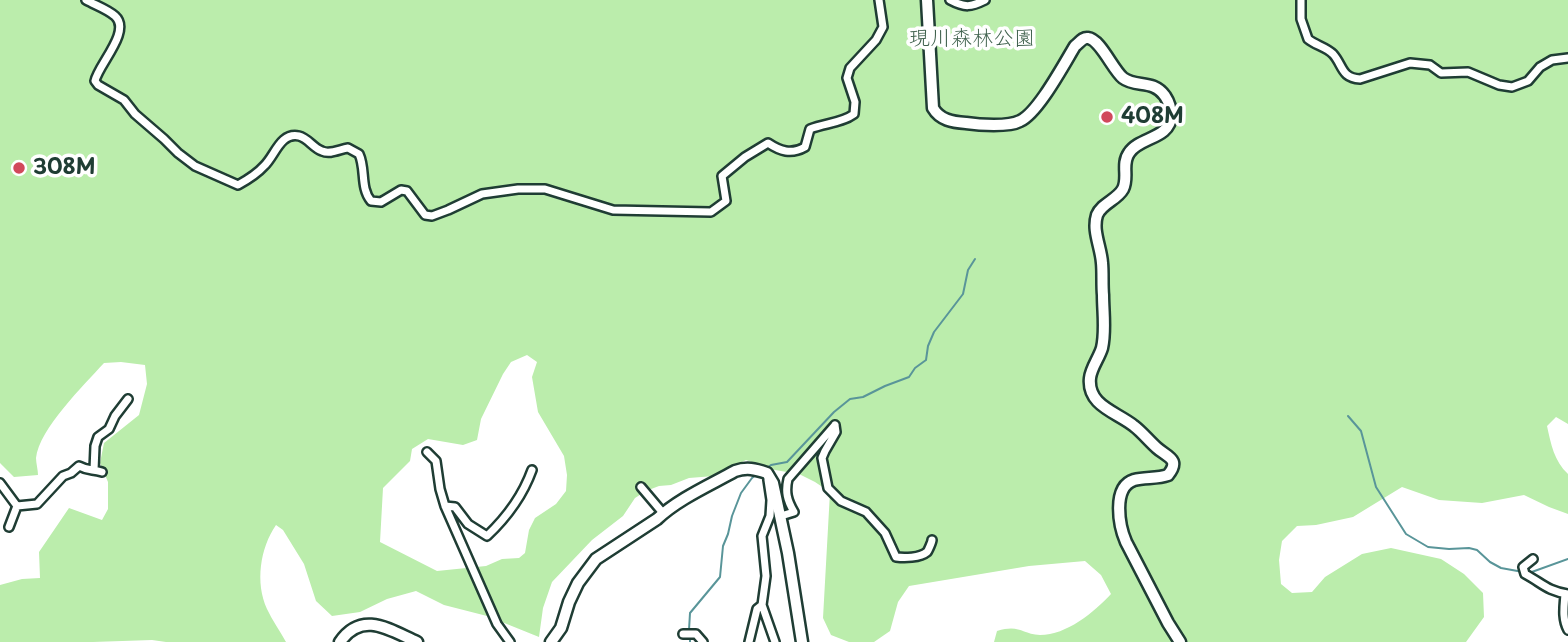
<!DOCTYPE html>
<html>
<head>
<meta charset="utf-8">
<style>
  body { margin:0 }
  canvas { display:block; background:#fff }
</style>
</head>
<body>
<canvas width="1568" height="642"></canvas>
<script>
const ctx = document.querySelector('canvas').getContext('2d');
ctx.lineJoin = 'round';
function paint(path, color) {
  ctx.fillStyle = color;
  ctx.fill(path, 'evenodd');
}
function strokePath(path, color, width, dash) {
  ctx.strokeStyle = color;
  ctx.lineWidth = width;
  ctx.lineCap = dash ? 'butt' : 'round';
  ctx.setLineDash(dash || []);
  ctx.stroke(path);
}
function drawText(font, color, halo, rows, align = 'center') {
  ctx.font = font + ' "Playpen Sans","Klee One",sans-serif';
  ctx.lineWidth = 7;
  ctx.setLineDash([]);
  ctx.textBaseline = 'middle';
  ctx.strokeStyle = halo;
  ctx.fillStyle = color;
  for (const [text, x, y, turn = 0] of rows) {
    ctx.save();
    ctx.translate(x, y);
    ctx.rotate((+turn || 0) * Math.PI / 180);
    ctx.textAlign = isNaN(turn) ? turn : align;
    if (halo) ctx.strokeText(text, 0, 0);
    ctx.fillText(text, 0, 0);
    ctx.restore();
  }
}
const green = new Path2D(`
  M0,0H1568V424L1556,417L1547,426C1551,444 1554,461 1568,474V514L1549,507L1524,495L1482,503L1439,500L1402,487L1353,517L1316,525L1297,526L1282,541L1279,560L1281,584L1292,593L1312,592L1325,577L1362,554L1391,548L1441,559L1464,574L1483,593L1484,617L1466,642H994L997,631C1020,624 1021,634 1040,635C1067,635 1094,612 1111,594L1101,575L1085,561L1029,566L909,586L898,602L890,631L874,642H849L831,635L823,618L830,492L815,482L799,474L775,470L746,460L714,476L689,478L671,485L659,486L646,491L635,498L623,516L592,540L552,582L543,608L539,637L487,616L444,605L416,591L387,599L360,612L332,616L316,601L304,564L283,530L276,525C260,548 255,583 267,609C272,620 280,631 286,642H166L152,640L93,642H0V585L22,579L40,578L39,552L69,508L102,520L108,509V482L100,463L104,443L139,415L147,384L145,365L121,362L104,363C84,385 39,429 36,458C36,463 38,470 38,475L14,477L0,463ZM527,355L537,362L532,377L538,412L564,456L567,475L566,491L556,504L535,518L529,530L525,553L519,558L502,559L486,566L437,571L380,542L383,488L410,461L412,449L428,439L463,445L477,440L481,419L503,374L511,362Z`);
const stream = new Path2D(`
  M1348,416L1361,431L1376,487L1406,534L1428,547L1449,549L1469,548L1477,550L1490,562L1501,568L1523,572
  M767,468L771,465L787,462L834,412L850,399L863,397L885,386L909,377L915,368L926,360L928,346L934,332L963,294L968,270L975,259
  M1529,573L1568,559
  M689,630L690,613L720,577L723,546L728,534L732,516L741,493L752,478L757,474
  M690,635V642`);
const street = new Path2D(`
  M86,0C95,5 107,9 115,16C132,31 98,65 95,81L98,85L124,100L135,114L164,139L178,153L195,166L238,185C247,180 257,174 264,166C275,156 280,132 299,136C308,138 313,148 322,151C330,155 340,149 348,148L359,154C366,169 360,188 371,201L381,202L401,190L407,191L425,215L432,216L448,210L482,194L518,189H545L613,210L711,212L726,201L722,176L745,157L768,143C780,151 791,155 805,147L810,129C825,123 842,123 854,114L855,102L847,78L850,68L876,40L883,27L879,0
  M950,0C965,8 971,7 985,0
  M1301,0V19L1308,39C1315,45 1326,47 1333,54C1343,65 1341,78 1360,79L1410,63L1430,65L1441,73L1468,72L1499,85L1512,87L1528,81L1540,67L1552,60L1568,58
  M835,425L836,432L825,451L822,458L828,488L841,501L866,512L885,533L896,557C904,558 920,558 927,552C928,551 932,542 932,540
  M427,452L436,461L440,489L445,506L497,624L510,642
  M94,470L95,446L98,437L109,429L115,416L128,399
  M0,483L17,506
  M641,487L663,513
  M17,506L37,504L63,476L71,473L79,466C88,471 92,469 102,472
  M445,506L455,507L468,524L487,536C506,518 523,495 532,470
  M781,516L794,512C787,500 785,492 788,479L835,425
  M9,527L17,506
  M1533,559L1523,567L1525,574C1542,583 1547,591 1568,594
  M1565,594C1564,607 1562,619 1568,630
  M762,605L775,642
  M683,634H696L703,642
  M749,642L757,609L762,605L766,576L762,536L770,516L771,500L768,480`);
const secondary = new Path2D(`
  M927,0L933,108C940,120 952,122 966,123C979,125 1009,127 1020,121C1038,113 1064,64 1075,46C1079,43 1083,37 1088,38C1100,39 1113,70 1123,78C1136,88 1153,79 1165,96C1169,102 1171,109 1171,116C1170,139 1139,137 1129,153C1121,164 1129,177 1123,189C1117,200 1102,203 1097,215C1092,231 1101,247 1102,263C1103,273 1102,284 1103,295C1103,312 1106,331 1102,348C1099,358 1091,368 1090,378C1087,406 1117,412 1134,426C1142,432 1149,441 1157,448C1167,457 1181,459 1168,475C1157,479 1145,477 1134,480C1112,487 1119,526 1126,542L1168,623L1180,642
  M340,642C362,610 390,630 417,642
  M551,642L561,628L569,602L578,583L596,559L657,519C678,499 710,485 735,471C747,467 755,469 767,473L773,483L788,553L802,642`);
const markers = [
  [1107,117,7,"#d1495b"],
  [19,168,7,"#d1495b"]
];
const parkNames = [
  ["現川森林公園",972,39]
];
const poiNames = [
  ["408M",1121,117],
  ["308M",33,168]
];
paint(green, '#bbedac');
strokePath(stream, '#599599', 2);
strokePath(street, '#1f3d34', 12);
strokePath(secondary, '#1f3d34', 15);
strokePath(street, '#fff', 7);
strokePath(secondary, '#fff', 10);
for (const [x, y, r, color] of markers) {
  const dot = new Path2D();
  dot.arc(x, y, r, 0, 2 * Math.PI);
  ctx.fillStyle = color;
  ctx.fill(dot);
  strokePath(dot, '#fff', 2.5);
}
drawText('21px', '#3e604c', '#fff', parkNames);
drawText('bold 21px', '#1f3d34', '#fff', poiNames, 'left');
</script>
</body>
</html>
